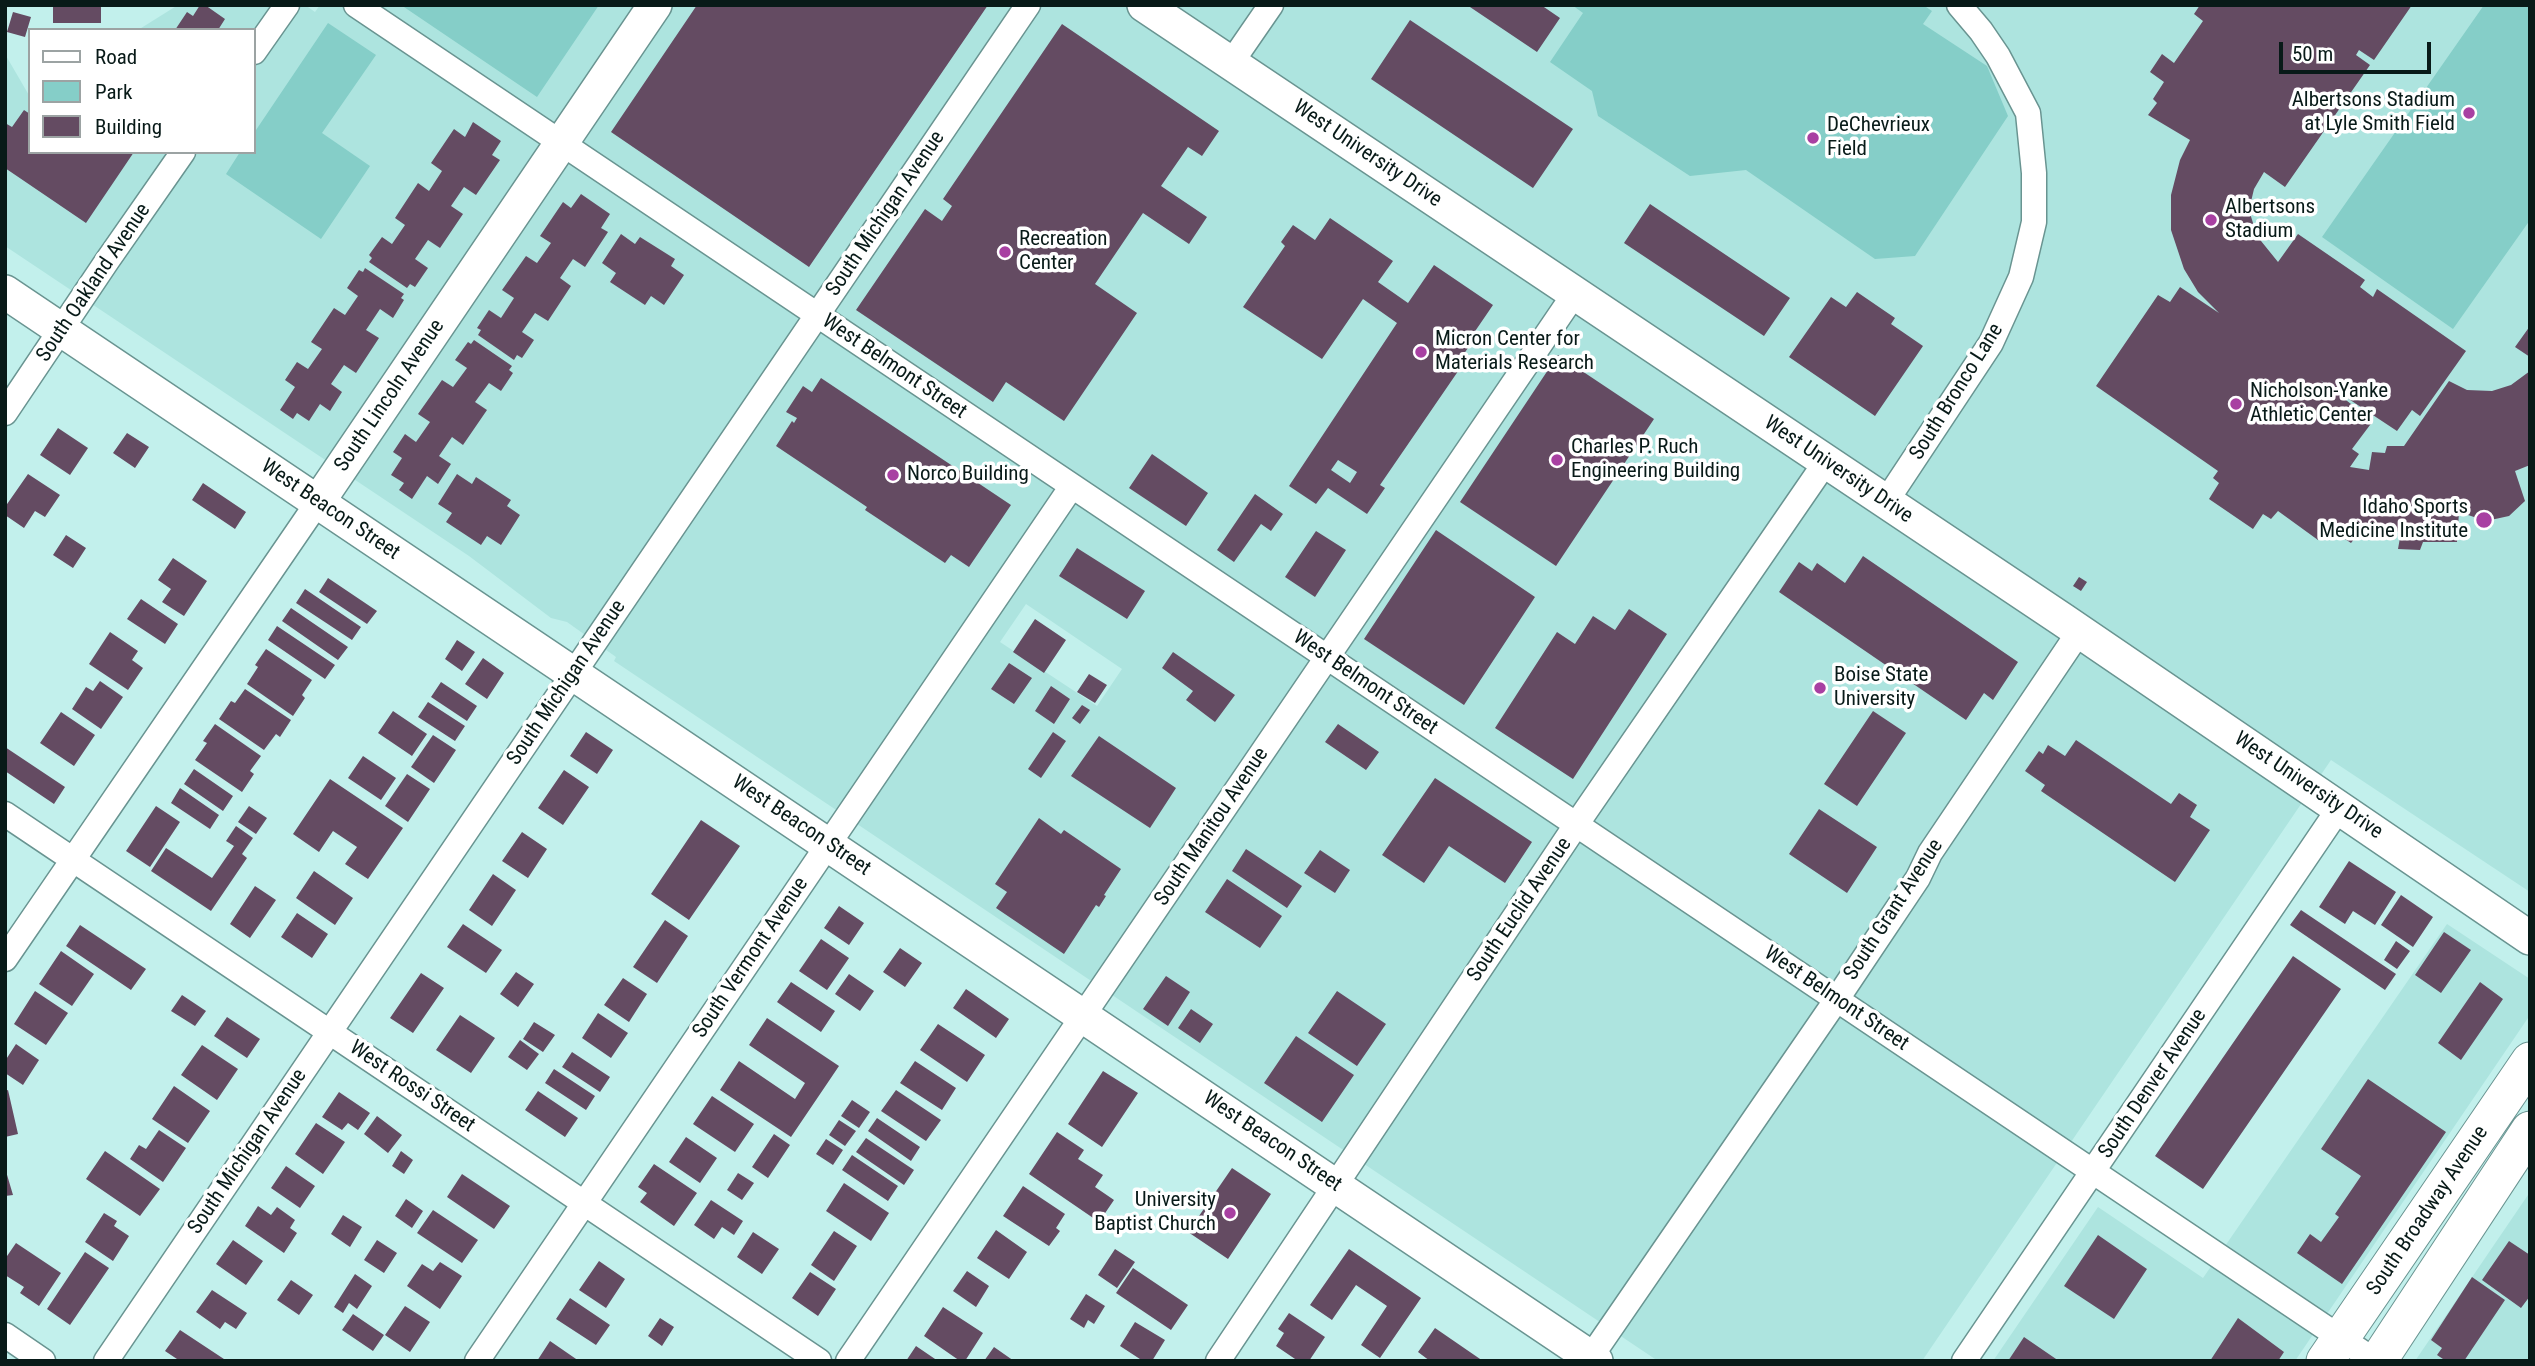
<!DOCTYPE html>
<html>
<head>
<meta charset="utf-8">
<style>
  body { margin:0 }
  #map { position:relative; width:2535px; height:1366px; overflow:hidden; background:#c2f0ec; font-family:"Roboto Condensed",sans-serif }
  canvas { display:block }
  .frame { position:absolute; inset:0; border:7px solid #081a18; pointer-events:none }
  .legend { position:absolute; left:28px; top:28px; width:228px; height:126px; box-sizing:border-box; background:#fff; border:2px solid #9ca3a3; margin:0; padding:9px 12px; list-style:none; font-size:21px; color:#081a18 }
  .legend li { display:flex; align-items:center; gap:14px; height:35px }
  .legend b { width:35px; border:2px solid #9ca3a3 }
  .scale { position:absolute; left:2279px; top:42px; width:152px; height:32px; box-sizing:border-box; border:4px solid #081a18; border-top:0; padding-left:9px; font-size:21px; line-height:24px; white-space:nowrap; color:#081a18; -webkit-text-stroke:5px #fff; paint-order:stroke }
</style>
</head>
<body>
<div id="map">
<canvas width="2535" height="1366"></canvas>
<div class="frame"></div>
<ul class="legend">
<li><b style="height:9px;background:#fff"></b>Road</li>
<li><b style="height:19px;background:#85cec8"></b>Park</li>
<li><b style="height:19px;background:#644b62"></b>Building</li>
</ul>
<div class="scale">50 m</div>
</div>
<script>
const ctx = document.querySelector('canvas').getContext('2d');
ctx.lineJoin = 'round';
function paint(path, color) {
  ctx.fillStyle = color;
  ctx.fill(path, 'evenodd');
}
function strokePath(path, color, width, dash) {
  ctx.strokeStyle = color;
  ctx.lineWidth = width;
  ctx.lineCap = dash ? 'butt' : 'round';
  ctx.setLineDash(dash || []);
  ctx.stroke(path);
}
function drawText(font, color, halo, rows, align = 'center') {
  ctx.font = font + ' "Roboto Condensed",sans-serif';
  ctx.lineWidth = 7;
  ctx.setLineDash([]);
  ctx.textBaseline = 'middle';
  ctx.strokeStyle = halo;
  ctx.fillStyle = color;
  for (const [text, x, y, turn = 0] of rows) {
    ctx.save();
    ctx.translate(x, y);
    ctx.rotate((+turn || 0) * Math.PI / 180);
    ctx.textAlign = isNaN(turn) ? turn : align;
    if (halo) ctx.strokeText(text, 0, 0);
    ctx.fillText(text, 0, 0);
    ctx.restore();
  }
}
const built = new Path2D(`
  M178,5H305L315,12L320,5H2530V892L2331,760L1922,1361H1658L614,661L616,657L567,622L551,618L469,556L5,246V54L30,97V152H254V30H138ZM1026,604L1122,669L1097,706L1000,642Z
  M2447,924L2530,979V1015L2295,1361H1993L2098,1207L2203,1278Z
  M2530,1192V1361H2415Z`);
const green = new Path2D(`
  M401,5H599L537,97Z
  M1572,5H1923L1932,11L1923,24L1987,66L2008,116L1915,256L1875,259L1746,170L1690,176L1598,116L1592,91L1550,62L1583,13Z
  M2484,5H2530V220L2453,329L2322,237Z
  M328,23L376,55L322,133L370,166L321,239L226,174L240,152H254V133Z`);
const building = new Path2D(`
  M53,5H101V23H53Z
  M200,5H205L225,19L218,30H175L187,12L193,16Z
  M697,5H988L809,267L611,132Z
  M1467,5H1541L1560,18L1537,52Z
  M2200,5L2226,7L2227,5H2412L2374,60L2359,50L2356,55L2370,65L2285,187L2264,172L2254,189L2249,210L2257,236L2278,262L2298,234L2365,280L2360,287L2373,297L2377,289L2466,351L2420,416L2412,410L2397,431L2320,380L2373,421L2352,449L2359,454L2350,467L2369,470L2372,452L2385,453L2387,446H2404L2449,381L2467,390L2492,391L2511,385L2530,371V465L2515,471L2525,501L2509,516L2486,521L2459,512L2457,542H2423L2420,550L2398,549L2401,532L2363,528L2351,543L2327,527L2318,540L2278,511L2271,519L2263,514L2253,529L2209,499L2219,483L2213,478L2218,471L2096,386L2158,295L2170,302L2180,287L2219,313L2198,292L2184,269L2171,230V195L2180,160L2190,140L2148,115L2157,103L2153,99L2164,82L2150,72L2162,54L2174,63L2203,21L2194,14Z
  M13,12L31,17L25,37L7,32Z
  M1410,20L1573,129L1533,188L1371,79Z
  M1062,24L1219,131L1202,156L1188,147L1161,186L1207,217L1189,244L1143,213L1095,284L1137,313L1064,421L1006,382L993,402L856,310L925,209L942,221L952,206L943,199Z
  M24,110L30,114V152H134L86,223L5,168V123L12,127Z
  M473,122L501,141L492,155L500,160L476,195L464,187L451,206L463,214L440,248L428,240L415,259L428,268L415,287L410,284L407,288L369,262L372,258L369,255L382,237L392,244L405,225L395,218L418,183L429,191L442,171L431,163L454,129L465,137Z
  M581,194L610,214L601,228L608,232L585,267L573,259L560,278L571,286L548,321L535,313L522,332L534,340L522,358L517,355L514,360L478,335L481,330L477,328L489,310L501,318L514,298L502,290L526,256L537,263L551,243L540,236L563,202L571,208Z
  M1650,204L1790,298L1764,336L1624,243Z
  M1330,218L1393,261L1378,282L1408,303L1434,265L1493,305L1467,343L1470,345L1459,361L1463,364L1380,485L1385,488L1367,514L1328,488L1316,504L1289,486L1397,323L1363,299L1322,359L1243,307L1285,246L1281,242L1293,225L1315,240ZM1338,460L1357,472L1350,483L1331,470Z
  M621,234L635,244L640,237L675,259L671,266L684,275L664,305L651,296L645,305L610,282L616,273L602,263Z
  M365,268L404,294L401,298L404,300L393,318L380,309L366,330L379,338L356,373L344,365L331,384L342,392L330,411L320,404L309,421L297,413L293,419L280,410L295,387L285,380L297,362L308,369L322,349L311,342L334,308L345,315L358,296L347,288L359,270L363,272Z
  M1857,292L1895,318L1891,324L1923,346L1875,416L1789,357L1831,297L1846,307Z
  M2530,326V357L2515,347Z
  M474,340L512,366L509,370L513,373L501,391L489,383L475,402L487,410L463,445L452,437L439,456L451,464L438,484L427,476L412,499L399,490L404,483L391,475L402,458L393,452L405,434L416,442L430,422L418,414L442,380L453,387L467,368L455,360L468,342L471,344Z
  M1558,355L1654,419L1556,566L1460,502Z
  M821,378L1011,505L969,567L951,555L945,563L865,510L867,507L776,446L792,421L794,423L797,418L786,412L803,386L812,392Z
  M58,428L88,448L70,475L40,455Z
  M127,433L149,447L135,468L113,453Z
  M1152,454L1208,493L1186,526L1129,488Z
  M28,474L60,495L45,517L35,511L24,528L5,515V507Z
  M457,474L472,484L476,477L511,500L507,506L520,515L501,545L487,536L481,545L446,522L452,513L438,504Z
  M203,483L246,512L235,529L192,500Z
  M1255,494L1283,514L1271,531L1261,524L1234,562L1217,550Z
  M1436,530L1535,597L1464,705L1364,639Z
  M1316,531L1346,550L1315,597L1285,577Z
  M66,535L86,548L73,568L53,555Z
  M1077,548L1145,591L1127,619L1059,576Z
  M1863,556L2018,662L1993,700L1984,693L1966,720L1779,592L1799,562L1812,571L1817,563L1845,583Z
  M173,558L207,581L184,616L162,602L171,589L158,580Z
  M2079,577L2087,582L2081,591L2073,586Z
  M328,578L377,611L367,624L319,592Z
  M305,589L361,627L352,640L296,603Z
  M141,599L178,624L165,644L127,619Z
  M291,608L348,647L338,660L282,621Z
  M1629,609L1667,634L1573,779L1495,728L1557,632L1575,644L1593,616L1615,630Z
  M1035,619L1066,640L1044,673L1013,652Z
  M277,626L335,665L325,679L268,640Z
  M110,632L138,651L132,660L143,668L128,690L89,664Z
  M457,640L475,652L462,671L445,659Z
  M266,649L312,680L302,695L305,698L293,716L247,684L258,667L255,665Z
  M1173,652L1235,695L1215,722L1186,700L1193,691L1162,668Z
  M483,658L504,673L487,699L465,684Z
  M1009,663L1032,678L1014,704L991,689Z
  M1089,674L1107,685L1095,703L1077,692Z
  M100,681L123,697L101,729L72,709L86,687L93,691Z
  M441,682L477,706L467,721L431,697Z
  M1051,686L1070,699L1054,724L1035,711Z
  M245,689L291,720L280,737L276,734L264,750L219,719L231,701L235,703Z
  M428,702L465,726L455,741L418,717Z
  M1082,705L1090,710L1080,724L1072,718Z
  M393,711L427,734L412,756L378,733Z
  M1873,711L1906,733L1857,806L1824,784Z
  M61,712L95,735L74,766L40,743Z
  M215,724L261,756L250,771L254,774L242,792L195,760L207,743L203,741Z
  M1338,724L1379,752L1366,770L1325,742Z
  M586,732L613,750L597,774L570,756Z
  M1053,732L1066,741L1041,778L1028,769Z
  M433,735L456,750L434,783L411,767Z
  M1099,736L1176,788L1150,828L1071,776Z
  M2076,740L2171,804L2179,793L2197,805L2190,817L2210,830L2175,882L2041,791L2045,785L2025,771L2039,751L2043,754L2048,745L2065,756Z
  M5,747L65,787L54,804L5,771Z
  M363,756L396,778L381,800L348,778Z
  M194,769L233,796L223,811L184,784Z
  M564,770L589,787L563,825L538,808Z
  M407,774L430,789L408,822L385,806Z
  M1435,778L1532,842L1505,883L1449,846L1424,883L1382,855Z
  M330,779L403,828L368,879L345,864L357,847L333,831L319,852L293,834Z
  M180,788L219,815L210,829L171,803Z
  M156,806L180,822L150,867L126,851Z
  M249,806L267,818L256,834L238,822Z
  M1819,809L1877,847L1847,893L1789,854Z
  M1039,818L1061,834L1064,830L1121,869L1104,895L1106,896L1099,907L1096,905L1064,954L996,908L1007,892L995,884Z
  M701,820L740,846L689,920L651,894Z
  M236,826L253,838L242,854L247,858L211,911L151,871L166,848L212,878L234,846L226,841Z
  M522,832L547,849L528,878L502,861Z
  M1246,849L1302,886L1287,908L1232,871Z
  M1320,850L1350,870L1335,893L1304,873Z
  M2349,861L2396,892L2375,925L2353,911L2345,924L2319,907Z
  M314,871L353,898L335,925L296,898Z
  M493,874L516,890L492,926L469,910Z
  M1227,879L1282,916L1260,948L1205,912Z
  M255,886L276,900L250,938L230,924Z
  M2401,895L2433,917L2413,947L2381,925Z
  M839,906L864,923L849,945L824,928Z
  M2301,910L2396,974L2385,990L2290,925Z
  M297,913L328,934L312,958L281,937Z
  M665,920L688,936L657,983L633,967Z
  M463,924L502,950L486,973L447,947Z
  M80,925L146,969L131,990L66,946Z
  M2444,932L2471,950L2441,993L2415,975Z
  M821,939L849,958L827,990L799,971Z
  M2396,941L2410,951L2397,969L2384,960Z
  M900,948L922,963L905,987L883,972Z
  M61,951L94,974L72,1006L39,984Z
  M2293,956L2341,989L2203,1189L2155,1156Z
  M516,972L534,984L518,1007L500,994Z
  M421,973L444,988L413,1033L390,1018Z
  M849,974L874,991L860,1011L835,994Z
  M1166,976L1190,992L1168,1026L1143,1009Z
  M623,978L647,994L629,1022L604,1005Z
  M791,982L835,1011L821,1032L777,1002Z
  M2480,982L2503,999L2461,1060L2438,1043Z
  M966,989L1009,1019L996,1038L953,1008Z
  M35,991L68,1013L46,1045L14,1024Z
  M1337,991L1386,1024L1357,1066L1308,1033Z
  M182,995L206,1011L195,1026L171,1011Z
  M1191,1009L1213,1024L1200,1043L1178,1028Z
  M598,1013L628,1033L611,1058L582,1038Z
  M460,1015L495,1038L471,1073L436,1050Z
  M227,1017L260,1039L247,1058L214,1036Z
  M767,1018L839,1066L791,1137L720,1090L739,1061L795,1099L805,1083L749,1045Z
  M534,1022L555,1035L543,1052L523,1039Z
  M938,1024L985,1055L967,1082L920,1050Z
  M1296,1036L1354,1075L1322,1122L1264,1083Z
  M520,1040L539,1054L527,1070L508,1057Z
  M16,1044L39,1060L23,1085L5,1073V1061Z
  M202,1045L238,1069L217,1100L181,1075Z
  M572,1052L610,1077L600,1092L562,1067Z
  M915,1061L956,1088L942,1110L900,1083Z
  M554,1069L595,1096L586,1110L545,1083Z
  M1103,1071L1138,1093L1102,1147L1068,1124Z
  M2368,1079L2446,1132L2342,1284L2297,1253L2310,1234L2321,1242L2339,1217L2335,1214L2361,1176L2321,1149Z
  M174,1086L210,1111L188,1143L152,1119Z
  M8,1090L18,1134L5,1137V1091Z
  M896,1090L941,1120L926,1141L881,1111Z
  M538,1091L578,1118L565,1137L525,1110Z
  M339,1092L370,1113L358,1130L348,1123L342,1130L322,1117Z
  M712,1096L754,1124L735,1152L693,1124Z
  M852,1100L870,1112L859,1128L841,1116Z
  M377,1116L402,1135L388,1153L364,1134Z
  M877,1118L920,1147L911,1161L868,1131Z
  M839,1120L856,1131L845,1146L829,1135Z
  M316,1123L345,1142L323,1174L295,1154Z
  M159,1130L186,1148L163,1182L130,1159L139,1145L146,1149Z
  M1057,1132L1084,1150L1078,1159L1103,1175L1095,1187L1114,1200L1099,1222L1029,1174Z
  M774,1134L790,1145L768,1178L752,1167Z
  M686,1137L717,1158L700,1183L669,1162Z
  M866,1138L914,1170L904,1185L856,1152Z
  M826,1139L843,1150L833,1165L816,1154Z
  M105,1151L160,1189L140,1216L86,1179Z
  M401,1151L413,1160L404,1174L392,1166Z
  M852,1155L898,1186L888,1201L842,1170Z
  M654,1164L697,1193L674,1226L640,1202L647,1193L638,1187Z
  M286,1166L315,1186L300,1208L271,1188Z
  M5,1168L13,1195L5,1196Z
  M1232,1168L1271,1194L1228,1259L1188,1232Z
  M738,1173L754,1183L742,1200L727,1190Z
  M462,1174L510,1206L494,1229L447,1197Z
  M844,1183L889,1213L871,1241L826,1211Z
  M1023,1186L1065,1214L1056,1228L1060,1231L1049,1246L1003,1216Z
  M406,1199L423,1211L412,1228L395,1216Z
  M711,1200L743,1221L734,1235L722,1227L714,1239L694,1225Z
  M258,1206L271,1215L277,1207L295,1220L290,1228L297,1233L284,1253L245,1226Z
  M433,1210L478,1240L462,1263L417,1233Z
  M104,1213L117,1221L114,1226L129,1236L113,1261L85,1242Z
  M343,1215L362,1227L350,1247L331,1234Z
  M996,1230L1027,1252L1009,1279L977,1258Z
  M834,1231L857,1246L834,1281L811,1265Z
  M753,1232L779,1249L762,1274L737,1257Z
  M2098,1235L2147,1269L2114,1319L2064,1286Z
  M233,1240L263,1261L246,1285L216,1264Z
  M377,1240L397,1253L384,1273L364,1260Z
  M2509,1241L2530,1255V1296L2521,1308L2482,1280Z
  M16,1243L61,1273L39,1306L20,1293L24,1287L5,1275V1259Z
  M1115,1249L1135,1262L1117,1288L1098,1275Z
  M1349,1249L1421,1298L1380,1358L1361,1345L1387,1306L1356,1285L1332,1320L1310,1305Z
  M85,1252L109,1268L70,1325L47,1309Z
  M599,1261L625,1279L606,1308L579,1290Z
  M440,1262L462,1276L440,1309L407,1286L422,1264L433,1271Z
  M1133,1268L1188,1305L1171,1330L1116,1293Z
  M967,1271L989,1286L976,1307L953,1291Z
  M810,1272L836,1289L818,1316L792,1298Z
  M355,1274L372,1286L357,1309L349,1303L343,1313L334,1307Z
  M2472,1277L2505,1300L2464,1361H2446L2437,1355L2442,1348L2431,1340Z
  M291,1280L313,1295L299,1315L277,1300Z
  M212,1290L247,1313L236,1329L225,1322L220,1329L196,1312Z
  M1086,1294L1105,1306L1094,1324L1088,1320L1084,1328L1070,1319Z
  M570,1298L610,1325L596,1345L556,1319Z
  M405,1306L430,1322L410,1352L385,1335Z
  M943,1307L983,1333L965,1361H960L924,1336Z
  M1289,1313L1325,1337L1309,1361H1298L1276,1346L1284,1333L1278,1329Z
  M353,1314L384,1335L373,1351L342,1330Z
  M660,1318L674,1327L662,1346L648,1336Z
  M2238,1318L2284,1352L2278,1361H2210Z
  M1135,1322L1165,1340L1152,1361H1143L1120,1346Z
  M1435,1328L1483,1361H1430L1418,1352Z
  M180,1330L227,1361H180L165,1351Z
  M2024,1337L2059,1361H2008Z
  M550,1341L579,1361H537Z
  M916,1346L938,1361H906Z
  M994,1347L1014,1361H984Z`);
const street = new Path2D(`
  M356,5L2375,1361
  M254,52L287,5
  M1231,63L1271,5
  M5,413L107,261L183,152
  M1885,503L1991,343L2021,277L2034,222V173L2028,113L1998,56L1981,31L1959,5
  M5,814L819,1361
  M5,959L318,502
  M5,1335L43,1361
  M106,1361L1028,5
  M477,1361L1072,486
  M848,1361L1575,293
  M1218,1361L1576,825L1825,463
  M1588,1361L1837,999L1918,878L1930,853L2079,632
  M1964,1361L2340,807`);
const secondary = new Path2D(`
  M1144,5L2063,620L2530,938
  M5,292L1596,1361
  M318,502L655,5`);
const primary = new Path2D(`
  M2325,1361L2530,1061
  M2378,1361L2530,1130`);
const markers = [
  [2469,113,7,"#a840a2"],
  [1813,138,7,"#a840a2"],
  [2211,220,7,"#a840a2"],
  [1005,252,7,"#a840a2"],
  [1421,352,7,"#a840a2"],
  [2236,404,7,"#a840a2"],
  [1557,460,7,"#a840a2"],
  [893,475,7,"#a840a2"],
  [2484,520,9,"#a840a2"],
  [1820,688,7,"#a840a2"],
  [1230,1213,7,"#a840a2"]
];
const poiNames = [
  ["Albertsons Stadium",2455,101,"right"],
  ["at Lyle Smith Field",2455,125,"right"],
  ["DeChevrieux",1827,126],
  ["Field",1827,150],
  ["Albertsons",2225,208],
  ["Stadium",2225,232],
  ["Recreation",1019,240],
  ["Center",1019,264],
  ["Micron Center for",1435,340],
  ["Materials Research",1435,364],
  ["Nicholson-Yanke",2250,392],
  ["Athletic Center",2250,416],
  ["Charles P. Ruch",1571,448],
  ["Engineering Building",1571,472],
  ["Norco Building",907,475],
  ["Idaho Sports",2468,508,"right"],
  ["Medicine Institute",2468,532,"right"],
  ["Boise State",1834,676],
  ["University",1834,700],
  ["University",1216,1201,"right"],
  ["Baptist Church",1216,1225,"right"]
];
const streetNames = [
  ["West University Drive",1367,154,34],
  ["South Michigan Avenue",886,214,-56],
  ["South Oakland Avenue",94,283,-56],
  ["West Belmont Street",894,367,34],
  ["South Bronco Lane",1957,392,-58],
  ["South Lincoln Avenue",390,396,-56],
  ["West University Drive",1838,470,34],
  ["West Beacon Street",330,510,34],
  ["South Michigan Avenue",567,683,-56],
  ["West Belmont Street",1365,683,34],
  ["West University Drive",2308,786,34],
  ["West Beacon Street",801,826,34],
  ["South Manitou Avenue",1212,827,-56],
  ["South Euclid Avenue",1520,910,-56],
  ["South Grant Avenue",1894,910,-57],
  ["South Vermont Avenue",751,958,-56],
  ["West Belmont Street",1836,999,34],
  ["South Denver Avenue",2153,1084,-56],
  ["West Rossi Street",412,1087,34],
  ["West Beacon Street",1272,1142,34],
  ["South Michigan Avenue",248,1152,-56],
  ["South Broadway Avenue",2428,1211,-56]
];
paint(built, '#ade4df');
paint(green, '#85cec8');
paint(building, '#644b62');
strokePath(street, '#699491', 27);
strokePath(secondary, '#699491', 36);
strokePath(primary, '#699491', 39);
strokePath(street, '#fff', 24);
strokePath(secondary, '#fff', 33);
strokePath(primary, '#fff', 37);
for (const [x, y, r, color] of markers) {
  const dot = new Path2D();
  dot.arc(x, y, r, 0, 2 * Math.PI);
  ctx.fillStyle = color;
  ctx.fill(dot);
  strokePath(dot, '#fff', 2.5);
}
drawText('21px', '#081a18', '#fff', poiNames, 'left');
drawText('21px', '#081a18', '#fff', streetNames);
</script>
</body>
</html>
